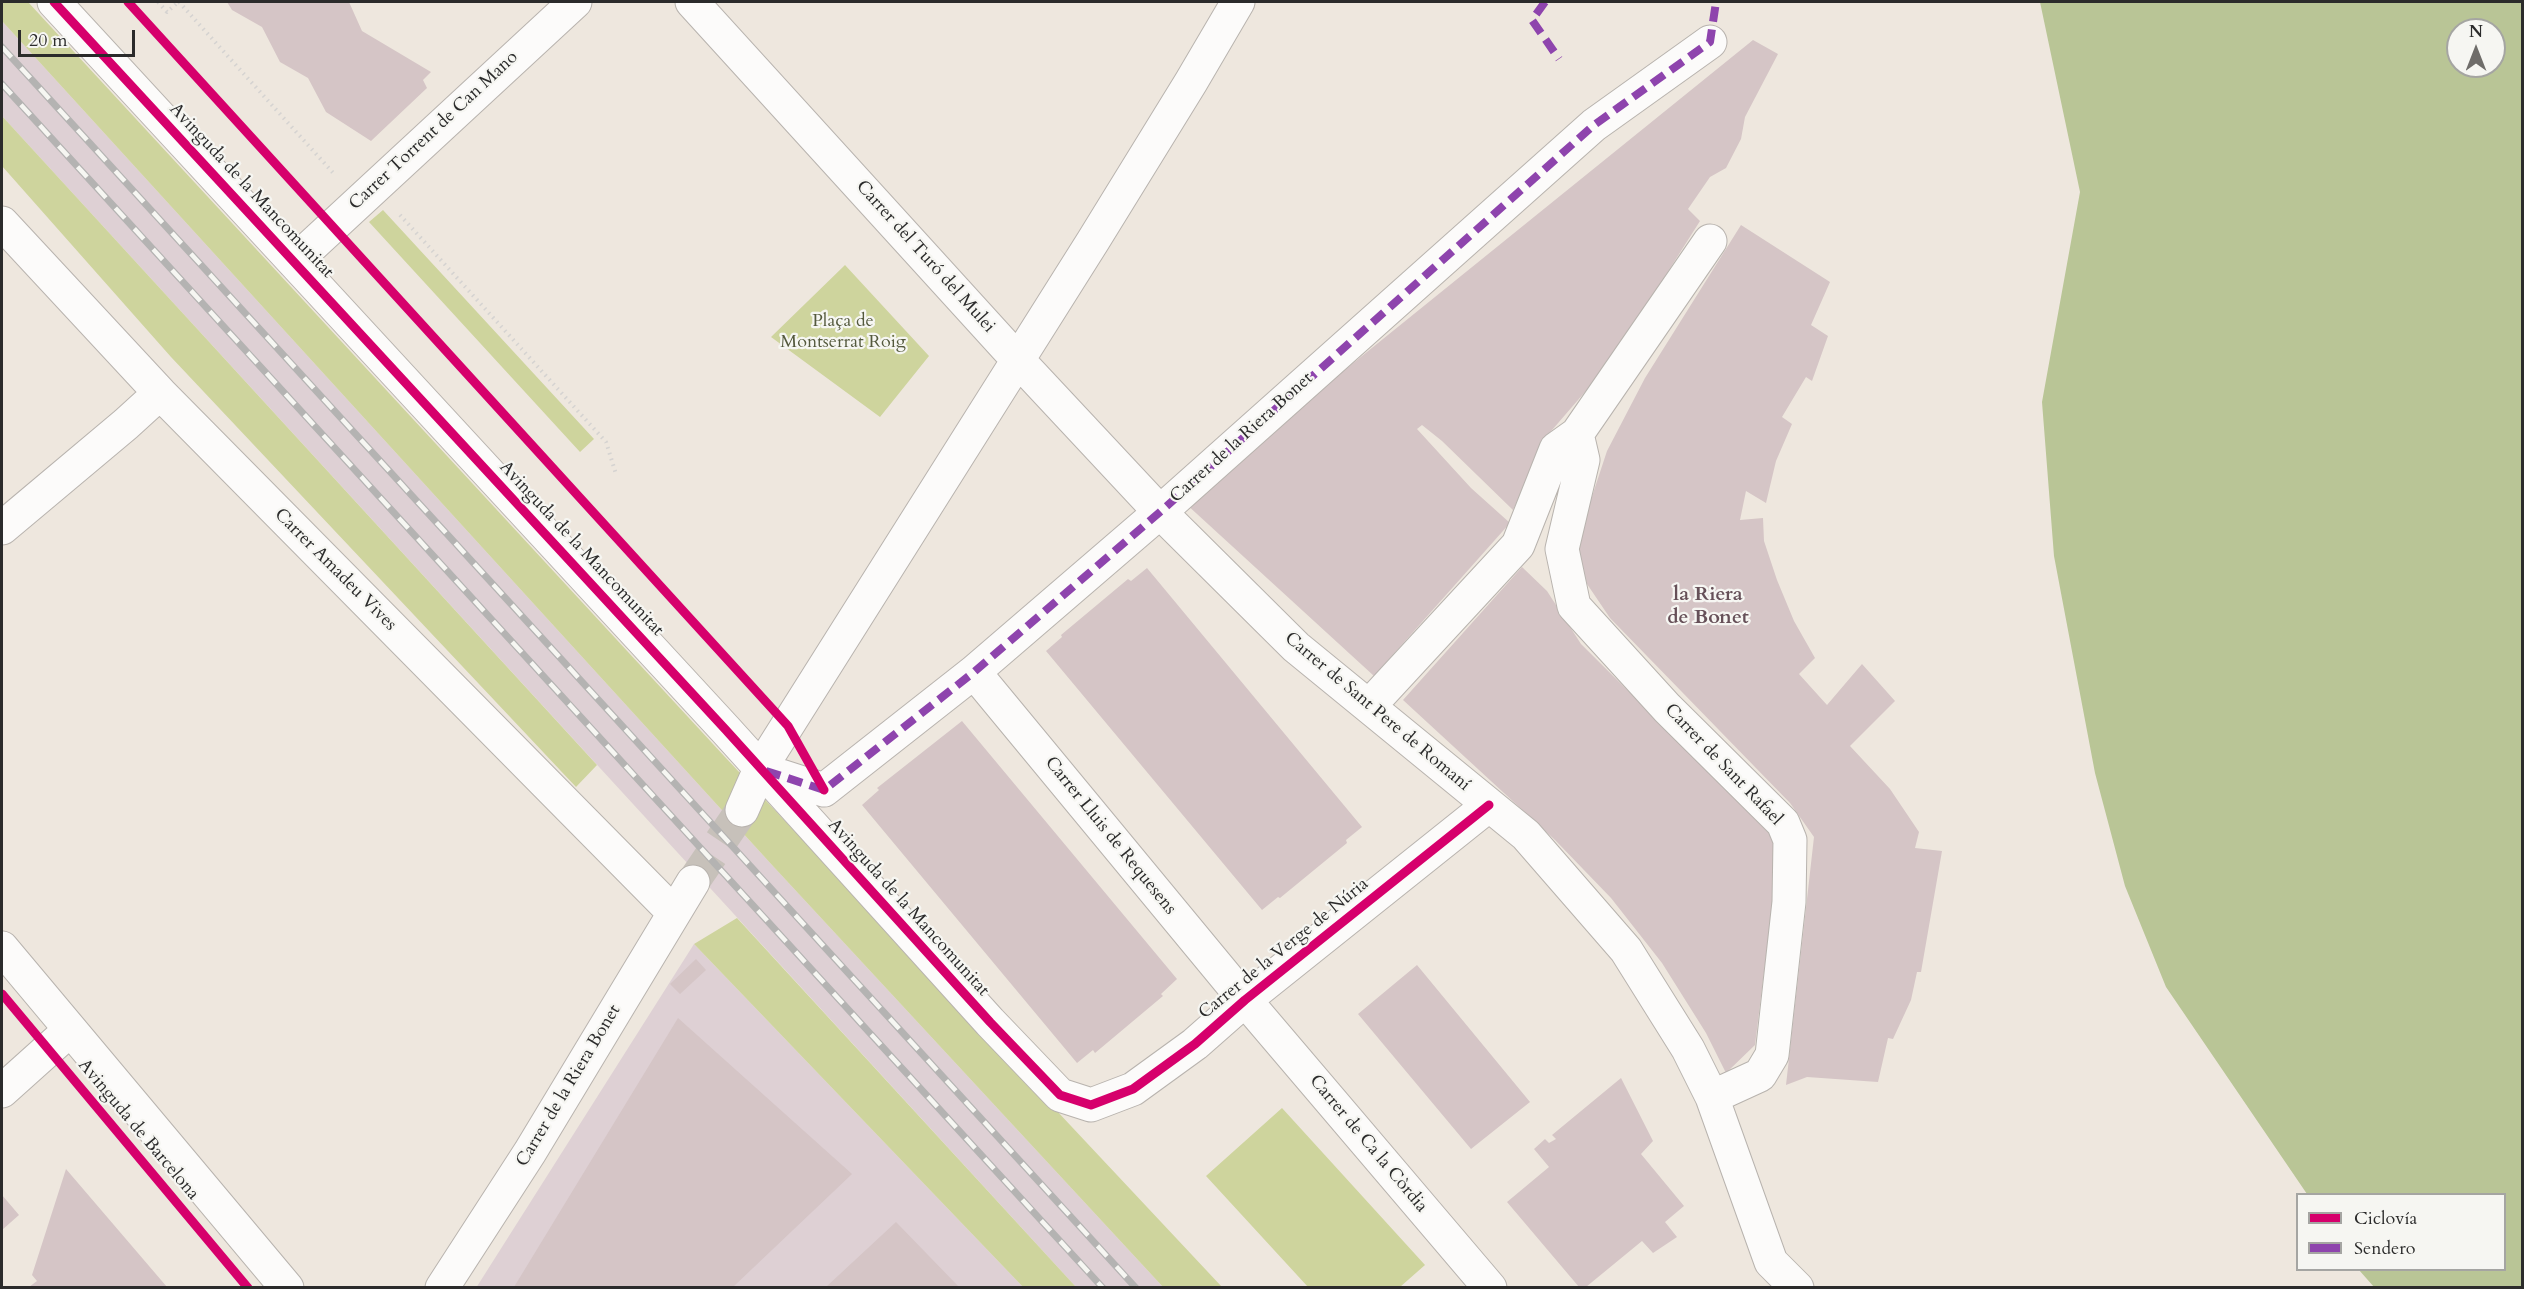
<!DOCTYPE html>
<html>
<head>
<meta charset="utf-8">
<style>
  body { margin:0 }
  #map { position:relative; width:2524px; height:1289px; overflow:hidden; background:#eee7de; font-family:Cardo,serif }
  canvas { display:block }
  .frame { position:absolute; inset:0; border:3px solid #2b2b2b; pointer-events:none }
  .legend { position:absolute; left:2296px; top:1193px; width:210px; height:78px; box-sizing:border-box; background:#f6f6f2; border:2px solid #a5a5a2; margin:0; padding:8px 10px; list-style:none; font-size:18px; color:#2b2b2b }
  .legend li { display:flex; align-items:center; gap:12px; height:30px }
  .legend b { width:30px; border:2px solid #a5a5a2 }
  .north { position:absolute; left:2446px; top:18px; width:60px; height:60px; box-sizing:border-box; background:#f6f6f2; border:2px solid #a5a5a2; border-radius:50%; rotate:0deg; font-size:16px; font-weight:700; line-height:24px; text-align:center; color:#2b2b2b }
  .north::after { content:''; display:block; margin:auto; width:21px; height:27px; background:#6f6d6a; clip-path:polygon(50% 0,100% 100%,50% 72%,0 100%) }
  .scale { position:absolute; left:18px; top:30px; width:117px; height:27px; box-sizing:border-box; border:3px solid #2b2b2b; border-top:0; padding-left:8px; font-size:18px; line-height:21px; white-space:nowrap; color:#2b2b2b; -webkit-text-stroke:4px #f6f6f2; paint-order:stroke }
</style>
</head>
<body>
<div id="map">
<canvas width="2524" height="1289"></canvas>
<div class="frame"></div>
<ul class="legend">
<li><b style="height:8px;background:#d6006c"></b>Ciclovía</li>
<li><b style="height:8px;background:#8e44ad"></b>Sendero</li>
</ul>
<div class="north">N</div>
<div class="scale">20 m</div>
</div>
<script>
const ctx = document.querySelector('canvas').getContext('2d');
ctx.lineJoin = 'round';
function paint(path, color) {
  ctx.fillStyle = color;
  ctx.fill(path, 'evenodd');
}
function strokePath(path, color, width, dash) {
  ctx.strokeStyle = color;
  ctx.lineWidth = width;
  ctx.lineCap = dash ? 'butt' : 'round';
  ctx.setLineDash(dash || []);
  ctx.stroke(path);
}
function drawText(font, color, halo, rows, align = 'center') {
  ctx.font = font + ' Cardo,serif';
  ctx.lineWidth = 4.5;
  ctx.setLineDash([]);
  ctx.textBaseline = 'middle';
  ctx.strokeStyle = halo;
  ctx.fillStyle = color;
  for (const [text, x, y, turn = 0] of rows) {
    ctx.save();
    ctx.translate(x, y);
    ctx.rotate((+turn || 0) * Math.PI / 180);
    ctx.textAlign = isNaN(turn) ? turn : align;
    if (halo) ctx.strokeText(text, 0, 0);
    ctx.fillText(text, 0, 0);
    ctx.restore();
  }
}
const industrial = new Path2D(`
  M2,21L772,865L1163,1287H1076L2,116Z
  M694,944L1023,1287L476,1288Z`);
const green = new Path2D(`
  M2,2H28L725,757L1222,1287H1163L772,865L2,21Z
  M2,116L597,765L576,787L171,357L2,166Z
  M383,210L594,439L580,452L369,222Z
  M845,265L929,356L880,417L771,337Z
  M737,918L1076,1287H1023L694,944Z
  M1282,1108L1425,1265L1400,1287H1308L1206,1176Z`);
const forest = new Path2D(`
  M2040,2H2522V1287H2374L2359,1270H2504V1194H2307L2166,987L2125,886L2095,773L2054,556L2042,402L2080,192ZM2458,30H2494V66H2458Z`);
const building = new Path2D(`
  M227,2H349L362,31L431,72L423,80L427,88L371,141L326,112L308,78L280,62L262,27L232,10Z
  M1753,40L1778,54L1745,117L1741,139L1726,168L1710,177L1688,209L1700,221L1610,363L1546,437L1513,510L1442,441L1422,425L1417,429L1471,488L1510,523L1374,676L1185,503V499Z
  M1741,225L1830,282L1811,325L1828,336L1812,381L1806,377L1782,417L1792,424L1776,461L1766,503L1746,491L1740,520L1763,518L1764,541L1777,580L1794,621L1815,658L1799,674L1827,705L1862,664L1895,701L1850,746L1890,789L1919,832L1915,848L1942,851L1921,972H1917L1911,1000L1893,1039L1888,1038L1878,1082L1807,1077L1786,1085L1814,837L1790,803L1610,618L1587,584L1576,545L1607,451L1645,378Z
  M1522,567L1547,591L1581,644L1780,842L1755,1045L1726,1073L1706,1033L1662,963L1611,898L1555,840L1403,700Z
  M1147,568L1362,827L1346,840L1347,843L1280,898L1278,897L1262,910L1046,651L1062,637L1061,635L1128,579L1131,581Z
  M962,721L1177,979L1161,994L1163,996L1095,1053L1093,1050L1077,1063L862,805L879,790L877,788Z
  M696,959L706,970L680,994L670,984Z
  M1417,965L1530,1102L1471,1149L1358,1014Z
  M678,1018L852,1174L733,1287H514Z
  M1621,1078L1653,1141L1641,1154L1684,1206L1665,1222L1677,1237L1653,1253L1642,1241L1586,1287H1579L1507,1202L1549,1167L1534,1149L1545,1139L1549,1143L1556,1139L1552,1135Z
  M66,1169L167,1287H29L37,1281L32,1275Z
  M2,1195L19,1215L2,1230Z
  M896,1222L959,1287H826Z`);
const streetTunnel = new Path2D(`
  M693,882L742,810`);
const path = new Path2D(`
  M158,2L167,12L178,2
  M179,2L335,175
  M400,215L606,442L616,474`);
const street = new Path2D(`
  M54,2L725,729L990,1022L1060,1095L1091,1105L1133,1089L1195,1044L1245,1000L1489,805
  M692,2L1017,359L1160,512L1296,647L1526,835L1626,950L1688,1049L1712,1097L1771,1262L1797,1288
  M2,223L160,393L673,912
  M294,262L575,2
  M1577,434L1583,460L1562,549L1574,606L1667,708L1783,823L1790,840L1789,902L1772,1055L1760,1075L1712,1097
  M2,528L126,424L160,393
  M974,672L1245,1000L1490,1288
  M1370,705L1518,545L1556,449L1577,434L1710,241
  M762,770L824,790L974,672L1160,512L1594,125L1710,42
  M742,810L760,769L1093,241L1191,82L1238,2
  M2,1091L70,1030
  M442,1288L530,1152L693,882`);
const secondary = new Path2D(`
  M2,948L287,1288`);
const rail = new Path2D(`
  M2,47L1136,1288
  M2,84L1103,1288`);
const quiet = new Path2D(`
  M1545,2L1532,20L1559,59
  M766,771L824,790L974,672L1160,512L1594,125L1710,42L1716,2`);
const cycleway = new Path2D(`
  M54,2L725,729L990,1022L1060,1095L1091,1105L1133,1089L1195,1044L1245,1000L1489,805
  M128,2L788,726L824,790
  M2,994L248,1288`);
const streetNames = [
  ["Carrer Torrent de Can Mano",434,131,-43],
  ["Avinguda de la Mancomunitat",251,191,47],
  ["Carrer del Turó del Mulei",925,257,48],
  ["Carrer de la Riera Bonet",1242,438,-42],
  ["Avinguda de la Mancomunitat",581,549,47],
  ["Carrer Amadeu Vives",335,570,45],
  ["Carrer de Sant Pere de Romaní",1377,712,40],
  ["Carrer de Sant Rafael",1723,765,46],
  ["Carrer Lluis de Requesens",1110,836,51],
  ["Avinguda de la Mancomunitat",908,908,48],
  ["Carrer de la Verge de Núria",1284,949,-39],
  ["Carrer de la Riera Bonet",569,1086,-59],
  ["Avinguda de Barcelona",138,1130,50],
  ["Carrer de Ca la Còrdia",1368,1144,50]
];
const parkNames = [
  ["Plaça de",843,322],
  ["Montserrat Roig",843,343]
];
const neighbourhoodNames = [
  ["la Riera",1708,595],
  ["de Bonet",1708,618]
];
paint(industrial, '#ded0d4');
paint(green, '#ced49d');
paint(forest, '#b9c596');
paint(building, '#d5c5c6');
strokePath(streetTunnel, '#c7c1ba', 33, [33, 16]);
strokePath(street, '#b8b3ae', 35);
strokePath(secondary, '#b8b3ae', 35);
strokePath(path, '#d5d3d1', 4, [1.5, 4.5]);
strokePath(street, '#fcfbfa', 33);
strokePath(secondary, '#fcfbfa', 33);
strokePath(rail, '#b4b3b2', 7);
strokePath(rail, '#f6f6f2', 4.5, [14]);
strokePath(quiet, '#8e44ad', 8, [15, 8]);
strokePath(cycleway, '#d6006c', 9);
drawText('18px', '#2b2b2b', '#f6f6f2', streetNames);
drawText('18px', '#54593d', '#f6f6f2', parkNames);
drawText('bold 20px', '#665058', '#f6f6f2', neighbourhoodNames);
</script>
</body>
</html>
